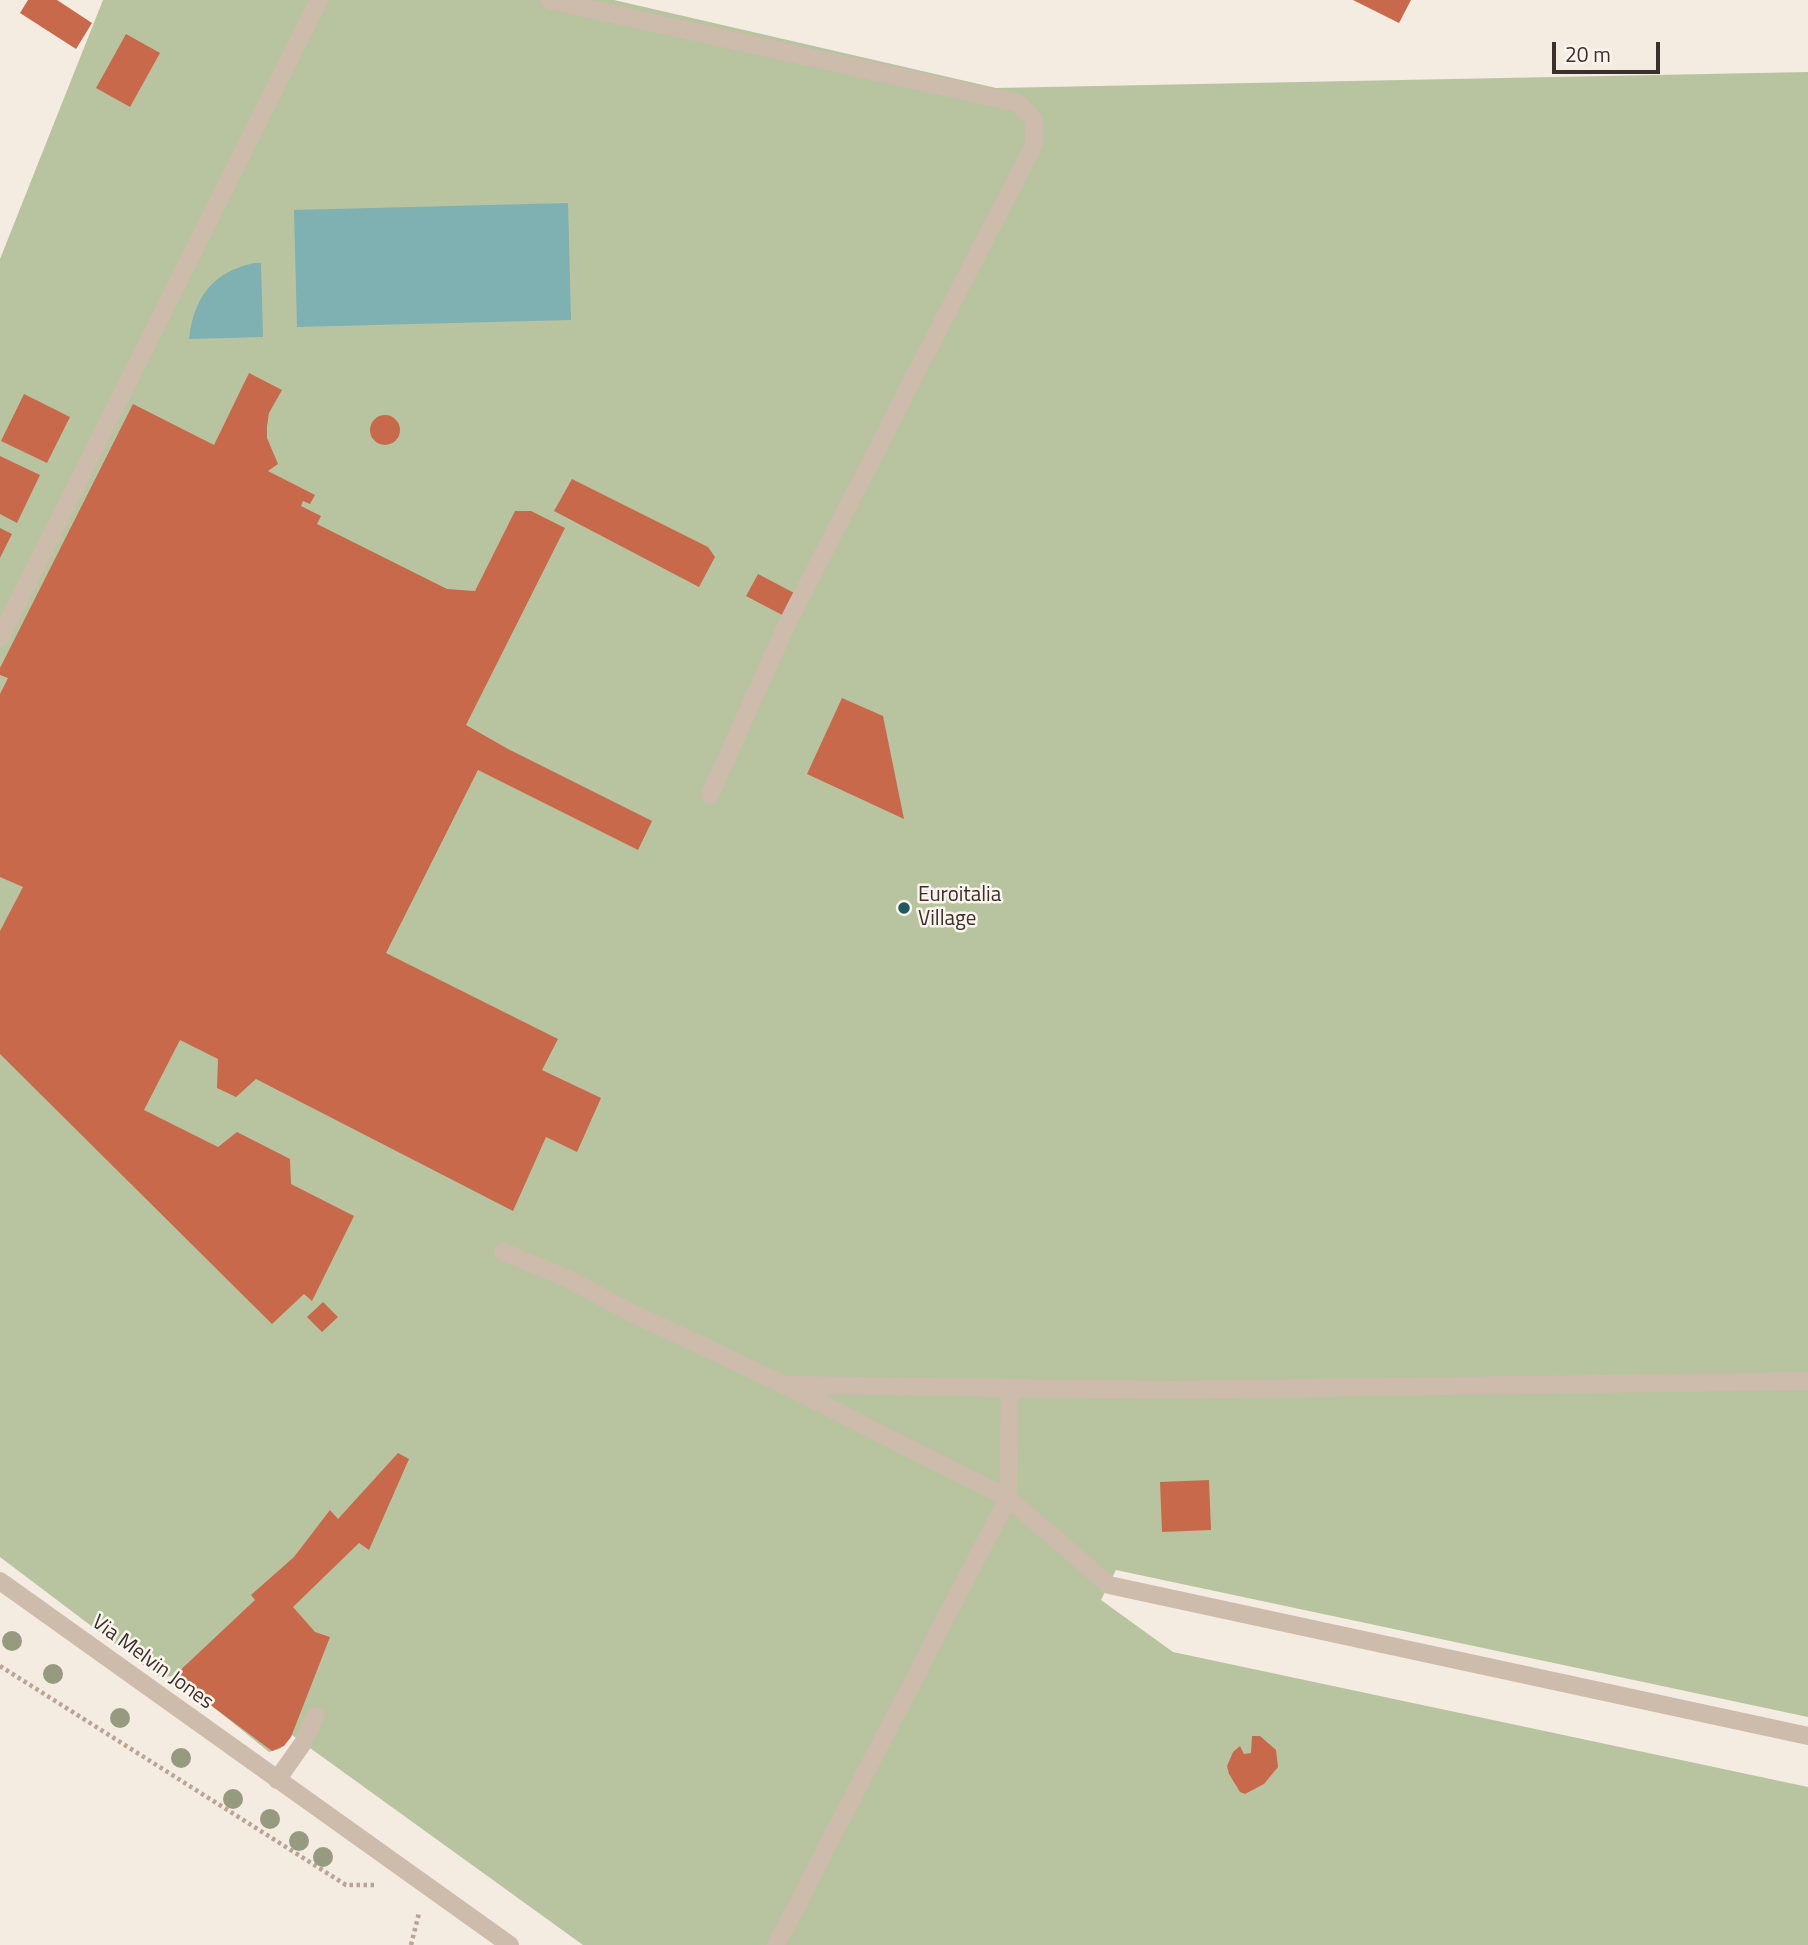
<!DOCTYPE html>
<html>
<head>
<meta charset="utf-8">
<style>
  body { margin:0 }
  #map { position:relative; width:1808px; height:1945px; overflow:hidden; background:#f4ebe1; font-family:"Titillium Web",sans-serif }
  canvas { display:block }
  .scale { position:absolute; left:1552px; top:42px; width:108px; height:32px; box-sizing:border-box; border:4px solid #3b302b; border-top:0; padding-left:9px; font-size:21px; line-height:24px; white-space:nowrap; color:#3b302b; -webkit-text-stroke:5px #fbf5ee; paint-order:stroke }
</style>
</head>
<body>
<div id="map">
<canvas width="1808" height="1945"></canvas>
<div class="scale">20 m</div>
</div>
<script>
const ctx = document.querySelector('canvas').getContext('2d');
ctx.lineJoin = 'round';
function paint(path, color) {
  ctx.fillStyle = color;
  ctx.fill(path, 'evenodd');
}
function strokePath(path, color, width, dash) {
  ctx.strokeStyle = color;
  ctx.lineWidth = width;
  ctx.lineCap = dash ? 'butt' : 'round';
  ctx.setLineDash(dash || []);
  ctx.stroke(path);
}
function drawText(font, color, halo, rows, align = 'center') {
  ctx.font = font + ' "Titillium Web",sans-serif';
  ctx.lineWidth = 5;
  ctx.setLineDash([]);
  ctx.textBaseline = 'middle';
  ctx.strokeStyle = halo;
  ctx.fillStyle = color;
  for (const [text, x, y, turn = 0] of rows) {
    ctx.save();
    ctx.translate(x, y);
    ctx.rotate((+turn || 0) * Math.PI / 180);
    ctx.textAlign = isNaN(turn) ? turn : align;
    if (halo) ctx.strokeText(text, 0, 0);
    ctx.fillText(text, 0, 0);
    ctx.restore();
  }
}
const green = new Path2D(`
  M103,0H614L996,88L1808,72V1717L1116,1570L1101,1600L1173,1652L1808,1787V1945H583L292,1735L280,1749L269,1752L175,1676L159,1677L0,1557V259Z`);
const water = new Path2D(`
  M568,203L571,320L297,327L294,210Z
  M254,263H261L263,337L189,339C194,298 212,272 254,263Z`);
const building = new Path2D(`
  M28,0H57L92,23L76,49L20,13Z
  M1353,0H1411L1399,23Z
  M126,34L160,53L130,107L96,88Z
  M249,373L282,390L269,413L267,426V438L278,464L268,471L315,495L310,504L303,501L301,506L321,516L317,524L447,589L475,591L515,511H531L565,528L466,725L508,749L652,821L638,850L478,770L386,953L558,1039L542,1070L601,1098L577,1152L546,1137L513,1211L256,1079L236,1097L217,1088L218,1059L180,1040L144,1110L218,1147L237,1132L290,1159L291,1184L354,1216L312,1301L304,1294L272,1324L0,1054V931L23,887L0,877V694L8,678L0,675V668L133,404L214,445Z
  M24,394L70,417L47,463L1,441Z
  M370 430a15 15 0 1 1 30 0a15 15 0 1 1-30 0Z
  M0,456L40,475L17,523L0,514Z
  M572,479L708,547L715,557L699,587L554,511Z
  M0,528L12,534L0,558Z
  M758,574L798,595L786,617L746,596Z
  M842,698L883,716L904,819L807,774Z
  M323,1302L338,1317L322,1332L307,1317Z
  M398,1453L409,1459L369,1550L359,1543L293,1607L315,1632L330,1637L291,1737L284,1746L272,1751L173,1677L255,1600L251,1595L294,1557L330,1510L338,1519Z
  M1209,1480L1211,1530L1162,1532L1160,1482Z
  M1252,1736H1260L1276,1750L1278,1767L1264,1784L1245,1794L1240,1792L1229,1774L1227,1766L1233,1752L1240,1746L1244,1754L1251,1753Z`);
const path = new Path2D(`
  M0,1666L346,1885H376
  M411,1945L419,1913`);
const minor = new Path2D(`
  M549,0L1018,103L1034,120V144L786,626L710,795
  M0,638L319,0
  M503,1252L564,1277L632,1313L785,1385L1008,1498L1109,1585L1808,1736
  M789,1385L1010,1388
  M0,1581L510,1945
  M277,1780L303,1743L316,1716
  M776,1945L1008,1498L1010,1388L1169,1390L1808,1381`);
const trees = [
  [12,1641],
  [53,1674],
  [120,1718],
  [181,1758],
  [233,1799],
  [270,1819],
  [299,1841],
  [323,1857]
];
const markers = [
  [904,908,7,"#1f5a5e"]
];
const poiNames = [
  ["Euroitalia",918,896],
  ["Village",918,920]
];
const streetNames = [
  ["Via Melvin Jones",152,1663,36]
];
paint(green, '#b8c4a0');
paint(water, '#7fb0b2');
paint(building, '#c8694b');
strokePath(path, '#b9a596', 4.5, [3.5, 3.5]);
strokePath(minor, '#cdbbac', 18);
ctx.fillStyle = '#969b7f';
for (const [x, y] of trees) {
  ctx.beginPath();
  ctx.arc(x, y, 10, 0, 2 * Math.PI);
  ctx.fill();
}
for (const [x, y, r, color] of markers) {
  const dot = new Path2D();
  dot.arc(x, y, r, 0, 2 * Math.PI);
  ctx.fillStyle = color;
  ctx.fill(dot);
  strokePath(dot, '#fbf5ee', 2.5);
}
drawText('21px', '#3b302b', '#fbf5ee', poiNames, 'left');
drawText('21px', '#3b302b', '#fbf5ee', streetNames);
</script>
</body>
</html>
